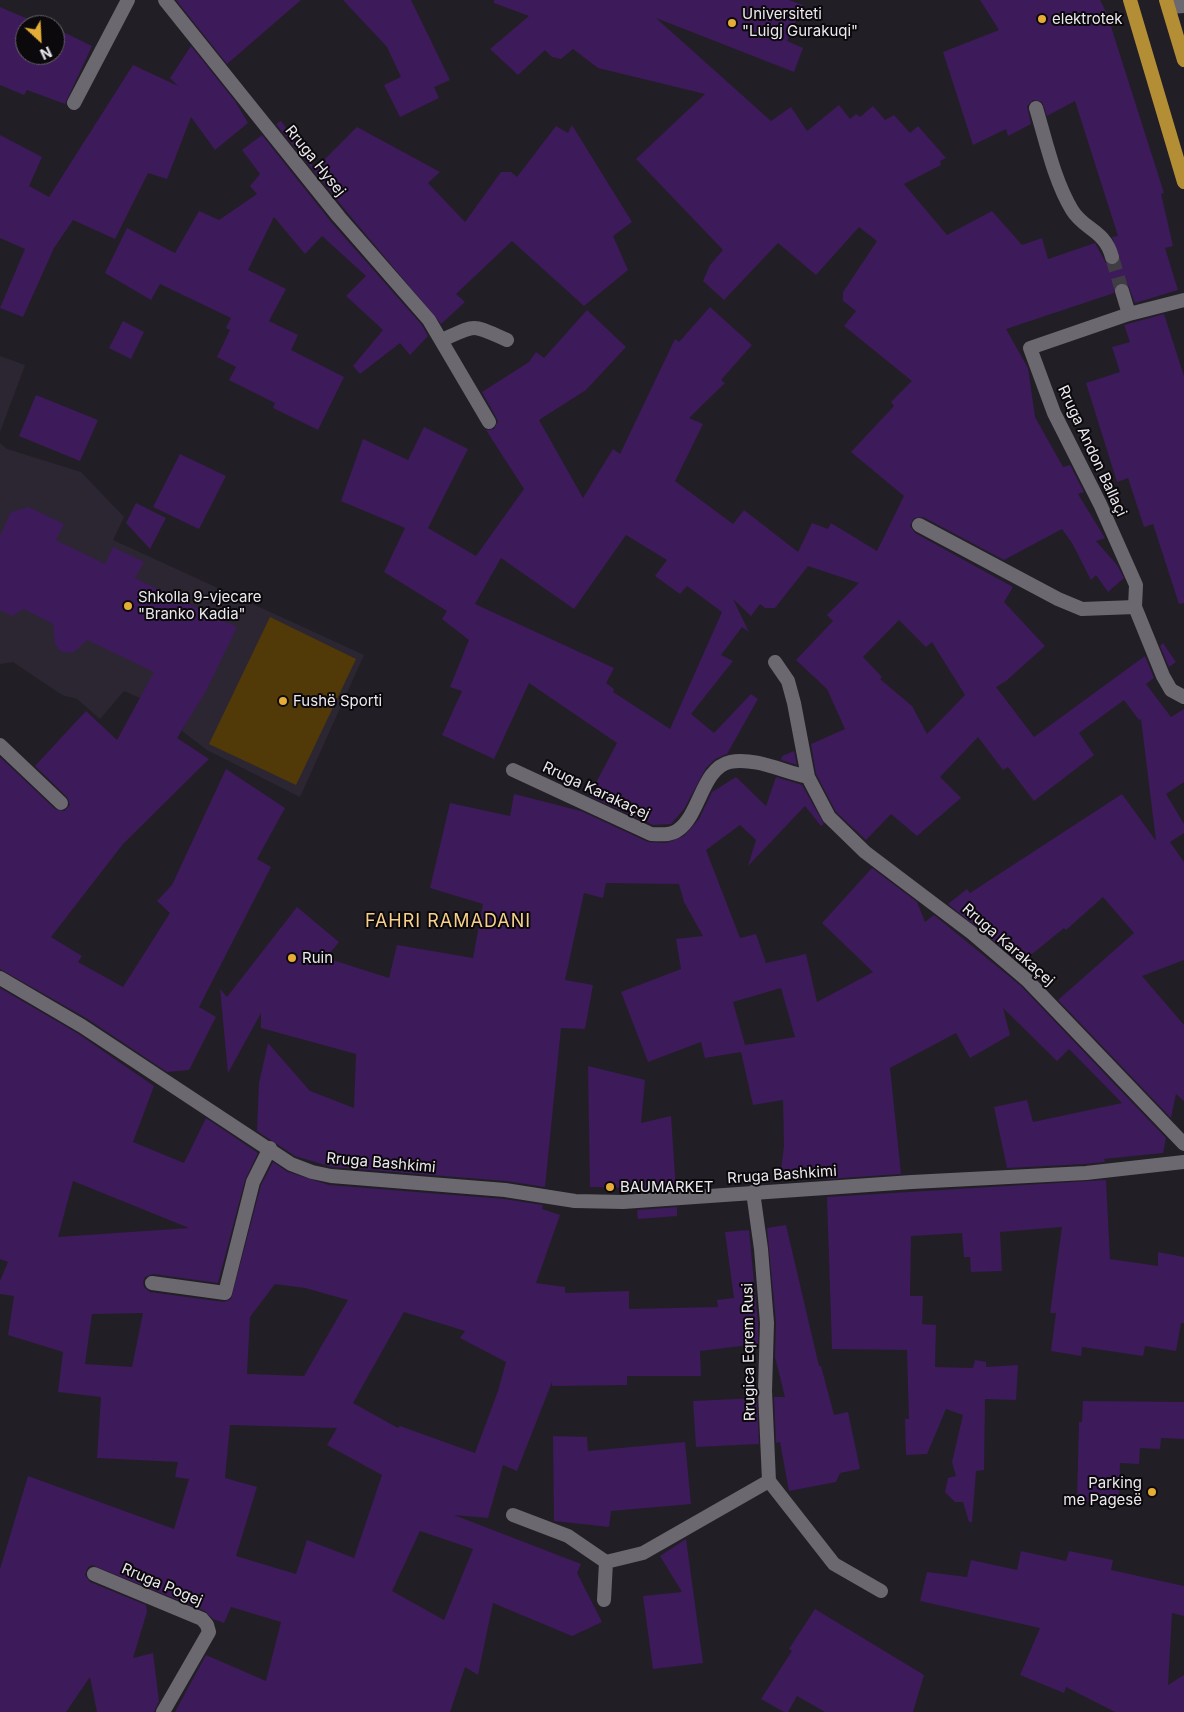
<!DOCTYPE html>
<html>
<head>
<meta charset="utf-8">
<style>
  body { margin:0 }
  #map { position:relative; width:1184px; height:1712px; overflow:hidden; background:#221e26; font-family:Inter,sans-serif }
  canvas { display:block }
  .north { position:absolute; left:15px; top:15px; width:50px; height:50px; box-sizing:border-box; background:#0b090c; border:1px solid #656366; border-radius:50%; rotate:155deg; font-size:14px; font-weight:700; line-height:20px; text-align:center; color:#ebe9ee }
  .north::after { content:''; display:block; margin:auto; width:18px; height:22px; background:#e5ad36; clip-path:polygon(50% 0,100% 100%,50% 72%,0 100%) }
</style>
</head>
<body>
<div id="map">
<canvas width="1184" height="1712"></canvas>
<div class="north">N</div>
</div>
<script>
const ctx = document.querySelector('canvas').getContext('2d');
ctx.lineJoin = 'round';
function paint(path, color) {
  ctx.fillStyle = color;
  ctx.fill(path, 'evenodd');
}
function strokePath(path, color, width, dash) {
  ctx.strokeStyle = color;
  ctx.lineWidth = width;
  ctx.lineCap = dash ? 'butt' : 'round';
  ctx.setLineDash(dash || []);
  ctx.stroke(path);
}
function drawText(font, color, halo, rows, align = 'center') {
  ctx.font = font + ' Inter,sans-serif';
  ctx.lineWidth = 4;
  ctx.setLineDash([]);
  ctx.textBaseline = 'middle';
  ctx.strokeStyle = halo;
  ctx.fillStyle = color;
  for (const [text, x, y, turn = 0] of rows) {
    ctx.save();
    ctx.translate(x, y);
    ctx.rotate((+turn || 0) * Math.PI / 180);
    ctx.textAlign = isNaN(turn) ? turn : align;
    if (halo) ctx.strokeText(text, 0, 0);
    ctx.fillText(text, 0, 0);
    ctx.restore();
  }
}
const built = new Path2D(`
  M0,356L25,365L0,432Z
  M0,443L7,449L81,472L124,517L113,540L364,655L300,797L207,750L182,731L188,719L124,691L100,719L77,699L62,695L13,662L0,664Z`);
const green = new Path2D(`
  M270,617L356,659L296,785L209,744Z`);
const building = new Path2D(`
  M176,0H301L227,64Z
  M343,0H411L450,80L434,87L439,98L400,117L384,85L401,77L387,47Z
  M494,0H789L803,5L787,41L803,48L794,72L656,18L771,121L791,107L807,131L839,105L850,119L856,114L860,117L873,106L885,120L894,115L910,133L918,126L946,158L940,161L941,165L904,184L947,235L992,211L1022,245L1042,238L1048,259L1095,243L1106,263L1111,266L1115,265L1120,259L1112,237L1118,236L1075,101L1047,116L1042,102L1033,100L1027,106L1031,124L1008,136L1006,129L973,145L943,52L999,30L980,0H1100L1107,14L1164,193L1161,194L1173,246L1165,248L1178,290L1135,303L1128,285L1120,283L1115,285L1114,293L1006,329L1028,368L1035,417L1063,467L1070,465L1084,492L1078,494L1105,538L1096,541L1117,565L1124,578L1108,592L1096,575L1091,580L1072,543L1062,529L1004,560L923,517L914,518L910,526L915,533L1013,587L1004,602L1045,646L1006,681L996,687L1034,737L1145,656L1154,678L1146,684L1171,717L1184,709V782L1166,794L1184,824V833L1170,842L1184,862V960L1142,976L1184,1025V1101L1176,1094L1171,1118L1058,1000L1134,933L1103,897L1066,930L1064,928L1021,963L948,904L967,889L970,893L1122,794L1156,841L1141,719L1139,720L1124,700L1079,733L1094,755L1034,801L1008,767L1003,770L978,737L940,777L961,798L917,836L891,814L866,840L836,812L816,774L811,744L845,729L827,689L796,660L833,621L827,615L859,583L808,566L775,608H765L760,604L751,616L733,599L749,632L742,627L721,655L733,661L691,714L714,733L751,694L758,699L727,754L715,759L706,768L684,809L671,824L653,825L589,796L617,743L529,683L494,759L442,735L462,691L450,687L469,640L442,619L447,611L384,572L405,528L341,501L363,439L408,460L424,427L468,449L428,528L476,556L524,489L486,430L494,429L498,421L482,392L529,362L536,352L544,358L587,310L626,347L586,390L539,420L583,498L613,449L620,454L675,339L679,342L710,307L752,345L721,380L725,383L689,418L703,424L675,481L733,524L744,510L798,552L812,523L828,529L831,523L877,551L904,496L851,452L894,406L891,402L912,381L844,326L856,311L843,301V292L877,241L859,227L816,275L778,243L724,300L703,281L710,265L723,250L636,159L705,94L598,68L573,49L561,59L552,57L545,50L518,75L490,49L529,16L494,3ZM626,535L667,560L655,576L680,594L687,586L722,612L670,729L613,692L614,689L606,683L614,668L475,604L501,558L574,609ZM899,620L926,647L932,642L965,695L927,734L912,706L880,679L882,677L863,657Z
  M0,7L42,25H25V55H55V28L92,46L65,104L27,90L24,95L0,85Z
  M191,46L235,101L248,123L215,150L191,117L167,179L148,173L115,239L73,220L54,248L23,317L0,308L25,249L0,238V135L42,157L29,186L49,197L133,65L178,86L170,78Z
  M281,121L315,169L357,127L440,172L428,183L465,222L501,172H511L517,177L556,126L568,133L572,125L632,222L613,236L628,270L584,306L512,241L456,294L465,302L441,324L346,211L276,124Z
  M262,135L332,223L422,325L428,336L410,355L400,343L360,374L353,366L383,330L346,296L366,276L322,236L305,254L274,217L248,270L286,289L269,321L298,335L291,350L344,377L318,430L273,408L275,403L229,380L236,367L217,357L230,330L226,328L231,318L160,284L151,300L105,273L127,228L175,253L199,211L219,220L257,194L250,186L260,174L242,150Z
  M1164,314L1184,376V603L1179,604L1153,524L1144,527L1128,478L1117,482L1086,383L1120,372L1112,347L1130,342L1124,325Z
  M123,321L144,332L131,359L109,348Z
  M36,395L98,420L80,461L19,436Z
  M180,454L226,476L199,529L153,507Z
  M136,503L166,518L150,549L126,523Z
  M29,507L64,524L56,540L105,564L113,547L144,562L135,578L237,627L206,691L177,738L209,759L123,844L51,937L82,956L78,962L123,987L170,913L157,901L172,885L226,769L285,808L257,859L271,867L199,1007L216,1017L189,1070L167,1072L86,1018L0,969V757L55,809L64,811L70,805L67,797L35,766L86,711L117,740L154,672L87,640L73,653L61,652L55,644L53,624L24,609L12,616L0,610V536L11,512Z
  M1163,643L1176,662L1169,667L1160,646Z
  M794,751L797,765L781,760L782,756Z
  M736,777L766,806L776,777L802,785L824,824L821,826L805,806L748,866L756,840L740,825L706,850L740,938L756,934L766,963L806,954L817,1002L873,972L822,923L872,868L917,902L925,922L934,915L1021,986L1166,1138L1163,1153L1104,1159L1105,1162L1085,1164L1007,1168L994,1107L1027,1100L1033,1122L1122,1103L1069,1049L1057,1061L1003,1008L1010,1035L970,1058L956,1033L890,1068L901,1174L827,1179L826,1169L781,1171L784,1145L783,1100L753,1105L741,1052L705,1058L701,1042L648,1062L621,992L681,969L676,939L703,936L684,902L679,884L606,883L603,898L584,893L565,980L593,985L585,1029L561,1028L545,1187L506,1181L332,1167L295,1156L257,1131L259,1083L268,1043L310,1091L354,1108L356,1054L261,1028V1013L228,1073L220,989L227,997L297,907L339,942L326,958L389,978L397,945L473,958L483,904L430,888L450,803L510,816L514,794L581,811L648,842L666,843L684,836L699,819L712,792ZM781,988L795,1037L745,1045L733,1002Z
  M0,988L77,1033L154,1086L133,1142L184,1163L206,1118L258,1153L245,1180L218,1283L153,1274L145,1277L143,1282L144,1287L150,1292L224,1302L231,1299L261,1185L273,1162L288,1172L329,1185L504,1199L543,1205L542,1209L560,1215L536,1283L565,1287V1293L629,1291V1309L718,1307L717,1300L734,1298L725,1232L749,1230L758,1323V1344L700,1351L701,1376H627V1385L552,1386V1382L517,1471L503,1465L488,1518L454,1515L581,1564L577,1573L602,1622L572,1636L493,1603L478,1675L465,1667L450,1712H175L206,1655L266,1681L281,1622L231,1607L224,1623L213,1619L205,1611L92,1565L88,1567L85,1575L90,1582L146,1605L147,1612L133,1658L153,1653L159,1701L154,1712H97L90,1677L66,1712H0V1569L28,1476L174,1529L189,1479L175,1477L178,1462L97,1458L101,1397L58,1392L63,1352L8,1335L14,1296L0,1294V1281L8,1262L0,1259ZM73,1181L189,1228L58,1237ZM275,1284L305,1288L348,1300L304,1376L247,1374L250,1317ZM404,1312L465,1331L460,1338L506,1362L498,1391L475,1453L400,1426L398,1428L353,1403ZM143,1313L132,1367L85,1364L92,1314ZM230,1425L337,1428L327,1445L382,1475L354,1558L307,1540L296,1574L236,1556L257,1487L225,1478ZM420,1531L473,1549L444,1620L392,1591Z
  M588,1066L645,1080L641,1123L671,1116L676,1190L637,1192L636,1188L590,1187Z
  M1106,1180L1110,1259L1158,1266V1252L1184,1257V1323H1181L1176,1351L1145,1346L1143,1356L1082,1347L1081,1356L1051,1351L1056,1313H1050L1062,1227L1000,1232L1002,1271L971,1272L970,1257H964L962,1233L911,1236L910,1296H923L922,1324L936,1325L935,1367L973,1368L975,1360L986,1362V1367L1018,1365L1016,1400L985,1399L984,1470L976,1471L972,1522H969L963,1502H955L945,1492L948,1478L956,1476L952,1462L963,1415L946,1409L927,1454L906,1455L905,1419H909L907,1350L832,1349L827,1197Z
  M677,1207V1216L638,1219L637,1210Z
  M786,1225L819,1366H821L834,1415L848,1412L860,1469L840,1473L836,1482L789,1491L780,1442L776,1443L774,1397H785L775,1357L776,1322L767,1228Z
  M757,1398L759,1444L696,1447L693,1401Z
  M1083,1401L1184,1402V1439L1161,1438L1160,1449L1140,1448L1139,1464L1120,1463L1119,1502L1077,1501L1079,1422H1082Z
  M553,1436L587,1437L588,1451L685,1442L691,1504L611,1511L609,1527L554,1521Z
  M686,1539L703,1663L653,1669L643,1596L682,1592L660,1556Z
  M1021,1551L1066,1561L1069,1551L1113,1560L1111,1570L1184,1586V1616L1172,1613L1168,1685L1184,1675V1712H1115L1066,1687L1064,1693L1020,1675L1040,1628L920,1601L927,1572L967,1577L971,1560L1017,1570Z
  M815,1609L924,1675L913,1712H825L797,1696L788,1712H784L761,1699L792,1651L789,1649Z`);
const minorTunnel = new Path2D(`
  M1112,257L1122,291`);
const minor = new Path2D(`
  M165,0L339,217L429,320L489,422
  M1169,7L1184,6
  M74,103L128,0
  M1036,108C1046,141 1054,180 1072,210C1084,230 1105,230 1112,257
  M1122,291L1129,314
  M1184,300L1129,314L1030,348L1054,413L1100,504L1136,585L1135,607L1163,676L1171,690L1184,697
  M442,340C478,324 470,324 507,340
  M919,525L1058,599L1082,609L1135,607
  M775,662L788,681L794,703L808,777L829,817L865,852L972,933L1027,980L1184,1144
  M0,745L61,803
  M513,770L651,834C660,834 670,836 678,830C700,815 702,768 730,762C755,757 784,772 808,777
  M0,978L82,1026L291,1164L312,1172L331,1176L505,1190L575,1201L623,1202L912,1182L1086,1173L1184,1162
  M753,1192L761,1249L767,1323L765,1391L769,1481L834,1564L881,1591
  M152,1283L225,1293L253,1182L270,1148
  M513,1515L568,1536L606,1562L643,1553L769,1481
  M94,1574L202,1619L207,1625L209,1632L163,1712
  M604,1600L606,1562`);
const primary = new Path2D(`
  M1130,0L1184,182
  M1166,0L1184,60`);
const markers = [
  [1042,19,5,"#e5ad36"],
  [732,23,5,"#e5ad36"],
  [128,606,5,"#e5ad36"],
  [283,701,5,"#e5ad36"],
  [292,958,5,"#e5ad36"],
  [610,1187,5,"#e5ad36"],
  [1152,1492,5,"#e5ad36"]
];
const poiNames = [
  ["Universiteti",742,14],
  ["\"Luigj Gurakuqi\"",742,31],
  ["elektrotek",1052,19],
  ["Shkolla 9-vjecare",138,597],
  ["\"Branko Kadia\"",138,614],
  ["Fushë Sporti",293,701],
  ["Ruin",302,958],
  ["BAUMARKET",620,1187],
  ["Parking",1142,1483,"right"],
  ["me Pagesë",1142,1500,"right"]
];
const streetNames = [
  ["Rruga Hysej",315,161,51],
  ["Rruga Andon Ballaçi",1092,451,65],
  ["Rruga Karakaçej",596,791,25],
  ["Rruga Karakaçej",1008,945,41],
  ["Rruga Bashkimi",381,1163,5],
  ["Rruga Bashkimi",782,1175,-4],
  ["Rrugica Eqrem Rusi",749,1352,-91],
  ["Rruga Pogej",162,1585,23]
];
const quarterNames = [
  ["FAHRI RAMADANI",448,922]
];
paint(built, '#2c2633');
paint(green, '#513a07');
paint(building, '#3d1a5a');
strokePath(minorTunnel, '#403c44', 14, [14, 7]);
strokePath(minor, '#6b6870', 14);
strokePath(primary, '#b48e35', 14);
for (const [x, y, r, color] of markers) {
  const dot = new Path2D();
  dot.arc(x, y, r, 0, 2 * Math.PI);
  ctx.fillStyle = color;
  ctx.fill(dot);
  strokePath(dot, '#0b090c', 2);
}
drawText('15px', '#ebe9ee', '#0b090c', poiNames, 'left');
drawText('15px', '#ebe9ee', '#0b090c', streetNames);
ctx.letterSpacing = '1px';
drawText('18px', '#f8d089', '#0b090c', quarterNames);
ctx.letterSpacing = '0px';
</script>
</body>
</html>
